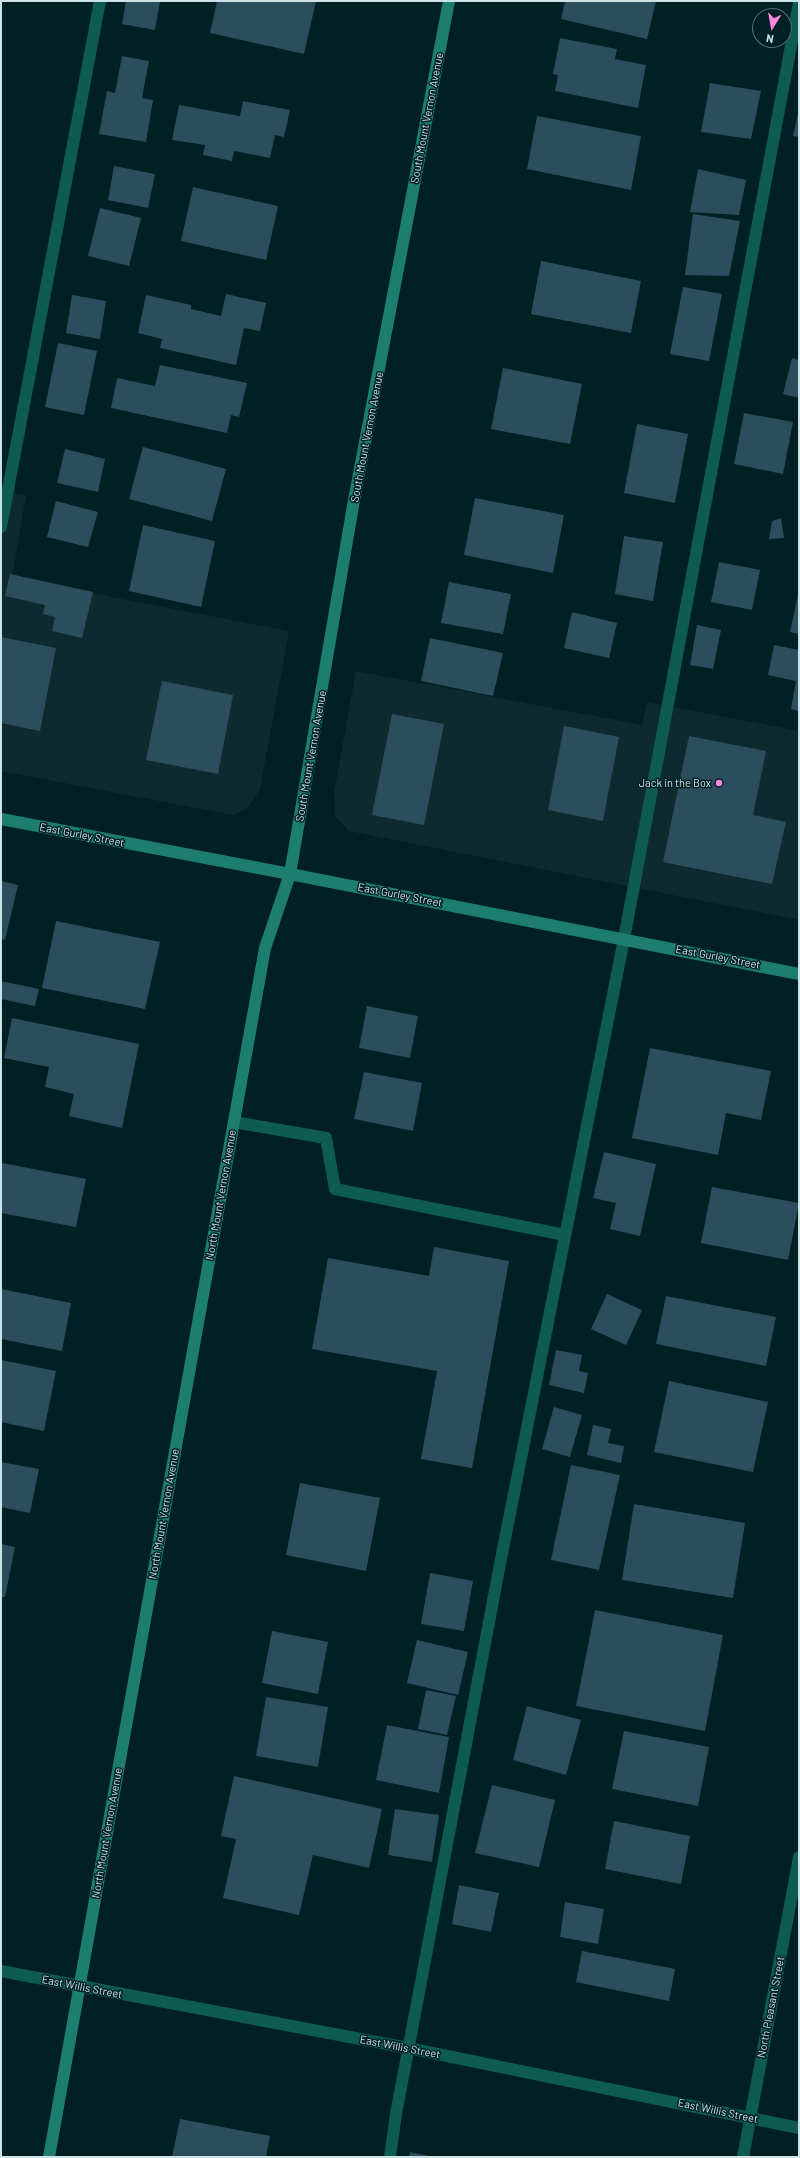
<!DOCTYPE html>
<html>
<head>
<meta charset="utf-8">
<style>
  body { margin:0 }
  #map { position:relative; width:800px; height:2158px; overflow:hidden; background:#002024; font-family:Barlow,sans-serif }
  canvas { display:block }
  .frame { position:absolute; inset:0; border:2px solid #cce2e5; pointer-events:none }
  .north { position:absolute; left:752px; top:8px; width:40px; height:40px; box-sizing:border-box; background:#002024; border:1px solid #526e71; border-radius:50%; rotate:191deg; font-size:11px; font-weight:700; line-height:16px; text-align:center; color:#cce2e5 }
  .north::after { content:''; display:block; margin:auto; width:14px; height:18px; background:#fd86e2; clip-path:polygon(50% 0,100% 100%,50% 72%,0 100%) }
</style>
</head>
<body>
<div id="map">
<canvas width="800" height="2158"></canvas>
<div class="frame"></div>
<div class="north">N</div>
</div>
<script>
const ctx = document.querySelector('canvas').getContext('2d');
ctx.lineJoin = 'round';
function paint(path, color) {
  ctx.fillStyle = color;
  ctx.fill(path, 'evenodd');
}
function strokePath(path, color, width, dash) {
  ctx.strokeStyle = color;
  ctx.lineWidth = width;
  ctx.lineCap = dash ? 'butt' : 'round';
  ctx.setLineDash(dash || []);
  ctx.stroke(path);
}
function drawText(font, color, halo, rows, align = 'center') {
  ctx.font = font + ' Barlow,sans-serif';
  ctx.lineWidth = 3;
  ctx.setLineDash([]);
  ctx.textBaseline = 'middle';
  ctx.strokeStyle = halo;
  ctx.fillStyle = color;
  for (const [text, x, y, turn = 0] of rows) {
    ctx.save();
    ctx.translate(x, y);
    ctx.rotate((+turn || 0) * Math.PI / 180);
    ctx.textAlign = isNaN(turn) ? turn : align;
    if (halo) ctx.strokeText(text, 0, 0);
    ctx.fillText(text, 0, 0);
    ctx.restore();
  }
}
const built = new Path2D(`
  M1,491L26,495L12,578L289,631L260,789L248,808L233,815L1,771Z
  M356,671L642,725L647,702L799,731V920L349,831L335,816L334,793Z`);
const building = new Path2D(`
  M126,1H160L155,30L122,24Z
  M217,1H316L304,54L210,33Z
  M565,1H656L647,39L561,19Z
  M560,38L617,49L615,59L646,65L638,108L555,91L558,75L553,74Z
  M122,56L149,61L142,98L153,100L146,142L99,134L107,91L115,93Z
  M710,83L761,91L751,139L701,132Z
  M243,101L290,110L284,137L275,135L270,158L234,151L232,161L203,155L205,145L172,140L179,105L240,116Z
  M799,109V137L793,136Z
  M537,116L641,136L631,190L527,169Z
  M114,166L155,174L148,208L108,200Z
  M698,169L746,180L739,215L690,212Z
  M193,187L278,206L266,260L181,241Z
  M100,208L141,218L129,266L88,256Z
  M693,214L740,221L729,276L685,275Z
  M541,261L641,281L631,333L531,314Z
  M683,287L722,294L709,361L670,354Z
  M226,294L266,303L260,331L244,328L236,365L160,348L162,339L138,333L146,295L191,305V309L221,316Z
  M72,295L106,301L100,339L66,333Z
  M58,343L97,351L84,415L45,407Z
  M792,358L799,360V398L783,394Z
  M160,365L247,383L239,417L231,415L227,433L111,408L117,378L155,386Z
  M503,368L582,384L570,444L491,429Z
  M744,413L793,422L783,474L734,464Z
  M637,424L688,434L675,503L624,493Z
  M143,447L226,469L212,521L129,499Z
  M65,449L105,459L98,492L57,483Z
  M475,498L564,515L553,573L464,555Z
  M56,501L98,512L88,547L47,537Z
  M781,518L784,538L769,539L772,521Z
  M143,525L215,541L201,607L129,591Z
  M624,536L663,542L653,601L615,594Z
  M719,562L760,570L752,610L711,602Z
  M10,574L93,592L82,638L52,631L55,617L43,614L45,605L5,596Z
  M449,582L511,594L503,634L441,623Z
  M799,590V634L790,632Z
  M572,612L617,623L609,658L564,648Z
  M697,625L721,630L713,669L690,665Z
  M1,637L56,648L40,731L1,723Z
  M430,638L503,653L493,696L421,681Z
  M774,645L799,650V711L791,709L796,681L768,675Z
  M162,681L233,695L218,774L146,760Z
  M392,714L444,724L424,825L372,815Z
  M564,726L619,737L603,821L548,810Z
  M689,736L766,751L753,815L786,822L772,884L663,862Z
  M1,881L18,885L5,940L1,939Z
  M56,921L160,942L145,1009L42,988Z
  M1,981L39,989L35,1006L1,999Z
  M367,1006L418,1016L410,1058L359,1048Z
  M12,1018L139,1044L122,1128L69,1116L74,1094L45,1087L49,1067L4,1058Z
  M650,1048L771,1071L761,1120L726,1113L718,1155L632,1138Z
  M364,1072L422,1083L413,1131L354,1119Z
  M604,1152L656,1164L640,1236L610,1229L616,1203L593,1198Z
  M2,1163L86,1179L76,1227L1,1213Z
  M712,1187L799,1203L788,1260L701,1243Z
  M434,1247L509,1261L472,1468L421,1459L437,1371L312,1349L328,1258L429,1276Z
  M1,1289L71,1303L62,1351L1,1339Z
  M607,1294L642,1310L626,1345L591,1329Z
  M666,1296L776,1317L766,1366L656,1344Z
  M556,1350L582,1355L579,1371L588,1373L584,1393L549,1385Z
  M1,1360L56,1371L44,1431L1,1422Z
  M669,1381L768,1402L753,1472L654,1452Z
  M554,1407L582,1415L570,1457L542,1449Z
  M593,1425L611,1429L608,1443L624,1446L621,1463L587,1455Z
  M1,1462L39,1469L30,1513L1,1507Z
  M571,1465L620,1475L599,1570L551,1560Z
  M300,1483L380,1498L366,1571L286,1555Z
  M634,1504L745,1523L733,1598L622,1580Z
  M1,1544L15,1547L5,1597H1Z
  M430,1573L473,1581L464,1631L421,1624Z
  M595,1610L723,1635L705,1731L576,1706Z
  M272,1631L328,1642L318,1694L262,1683Z
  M417,1640L468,1652L458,1695L407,1683Z
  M426,1690L456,1696L447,1735L418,1729Z
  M266,1697L328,1707L318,1767L256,1756Z
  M527,1706L581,1720L566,1775L513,1760Z
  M387,1725L449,1737L439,1793L376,1780Z
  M624,1731L709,1747L698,1806L612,1789Z
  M234,1776L382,1809L369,1868L313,1855L299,1915L223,1898L236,1839L221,1836Z
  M492,1785L555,1800L539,1867L475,1853Z
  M395,1809L439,1815L432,1862L388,1855Z
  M614,1821L690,1836L681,1884L605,1869Z
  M459,1885L499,1893L491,1932L452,1924Z
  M565,1902L604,1909L598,1944L560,1937Z
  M582,1951L675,1969L669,2001L576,1982Z
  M180,2119L270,2136L266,2157H172Z
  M410,2152L429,2156V2157H409Z`);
const lane = new Path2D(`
  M1,527L100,1
  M234,1122L326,1138L335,1189L565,1235
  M390,2157L396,2114L500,1564L624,939L799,3`);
const street = new Path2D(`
  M1,1971L408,2048L799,2128
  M743,2157L799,1857`);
const secondary = new Path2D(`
  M1,819L290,874L799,974
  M49,2157L265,948L290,874L354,500L449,1`);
const markers = [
  [719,783,4,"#fd86e2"]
];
const streetNames = [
  ["South Mount Vernon Avenue",427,118,-79],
  ["South Mount Vernon Avenue",367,437,-79],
  ["South Mount Vernon Avenue",311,756,-80],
  ["East Gurley Street",82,835,11],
  ["East Gurley Street",400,895,11],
  ["East Gurley Street",718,957,11],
  ["North Mount Vernon Avenue",221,1195,-80],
  ["North Mount Vernon Avenue",164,1514,-80],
  ["North Mount Vernon Avenue",107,1833,-80],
  ["East Willis Street",82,1987,11],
  ["North Pleasant Street",771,2007,-79],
  ["East Willis Street",400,2047,11],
  ["East Willis Street",718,2111,12]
];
const poiNames = [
  ["Jack in the Box",711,783]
];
paint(built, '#0d2b2e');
paint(building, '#2b4d5e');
strokePath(lane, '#0e5c51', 12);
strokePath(street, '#0e5c51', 12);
strokePath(secondary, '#1d7e6f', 12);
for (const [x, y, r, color] of markers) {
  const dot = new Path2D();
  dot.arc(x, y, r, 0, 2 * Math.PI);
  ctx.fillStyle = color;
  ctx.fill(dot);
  strokePath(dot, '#002024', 1.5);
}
drawText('11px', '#cce2e5', '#002024', streetNames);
drawText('11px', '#cce2e5', '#002024', poiNames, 'right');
</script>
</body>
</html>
